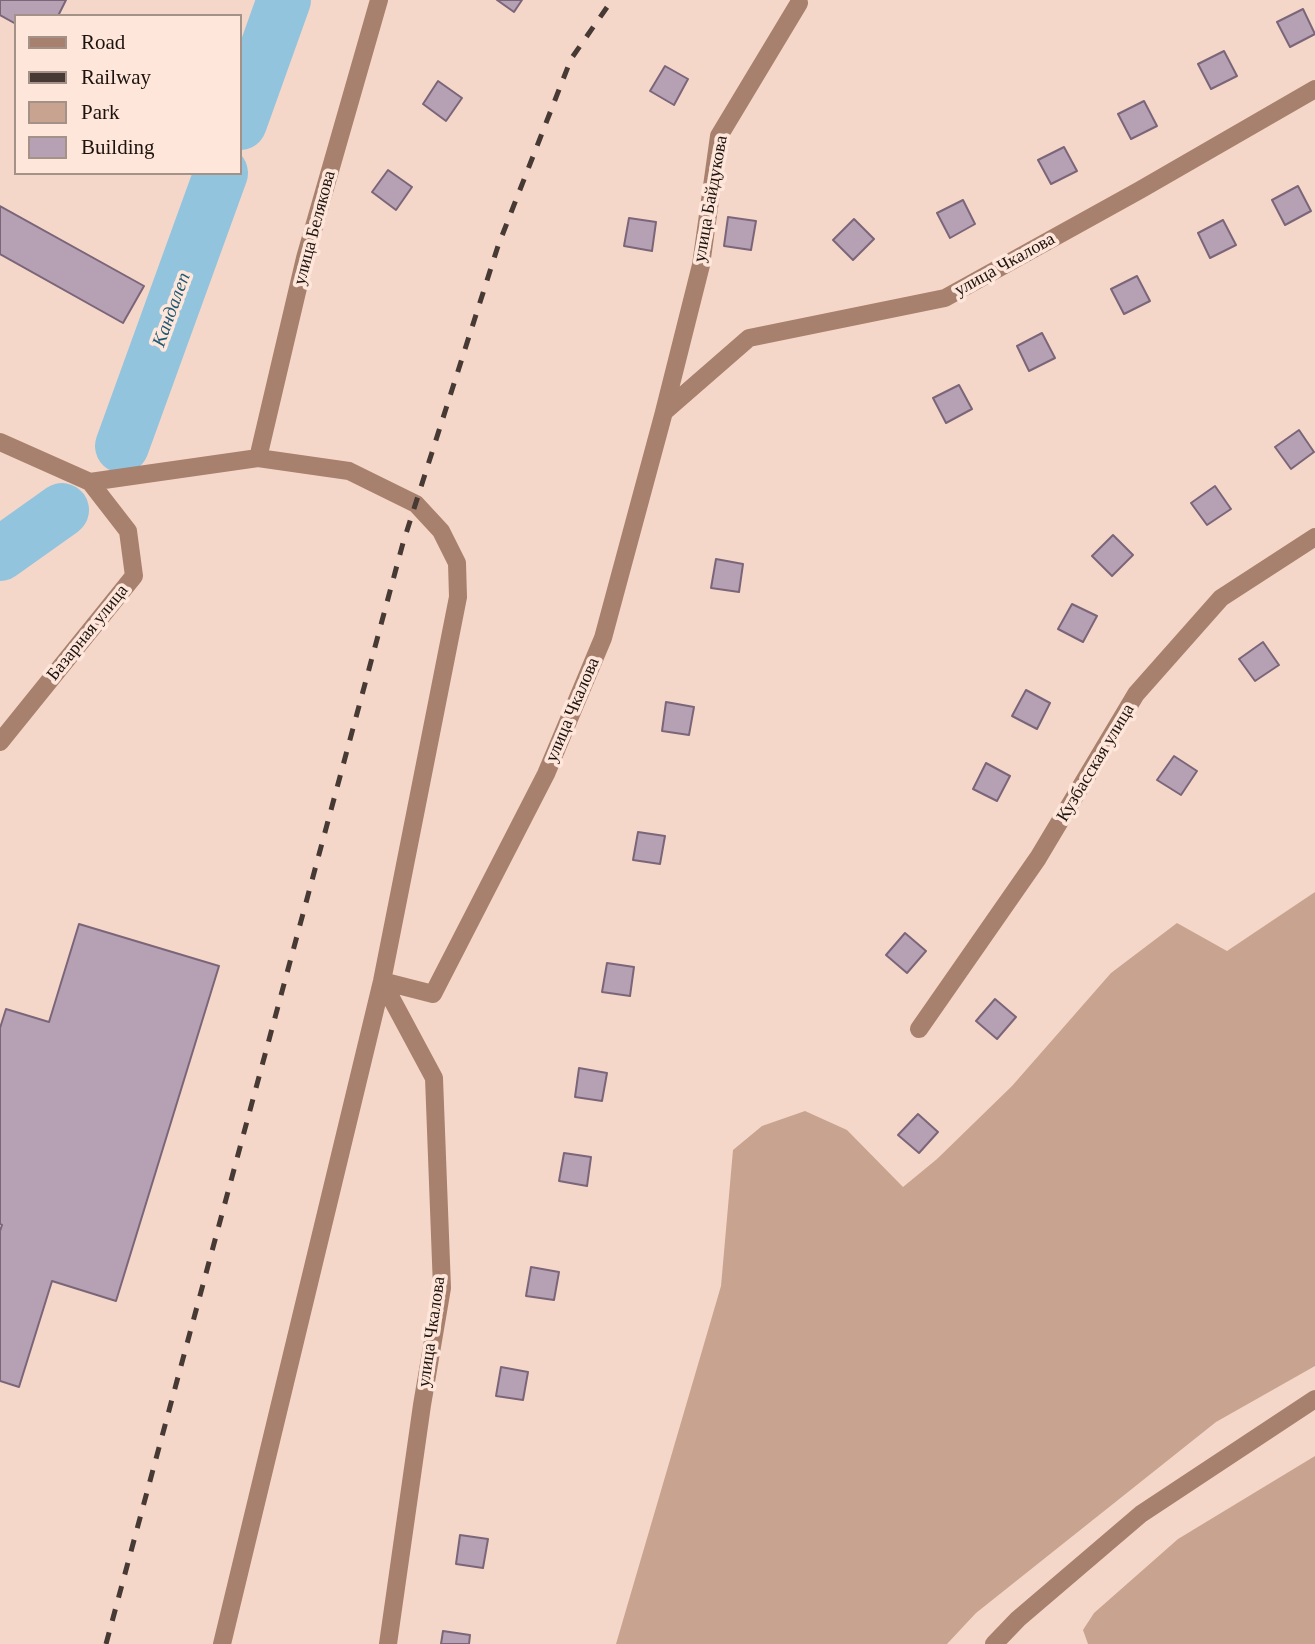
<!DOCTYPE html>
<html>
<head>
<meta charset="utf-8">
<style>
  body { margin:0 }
  #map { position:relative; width:1315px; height:1644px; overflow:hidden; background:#f5d7c9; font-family:Georgia,serif }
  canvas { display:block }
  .legend { position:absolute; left:14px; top:14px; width:228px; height:161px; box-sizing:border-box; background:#fee6da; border:2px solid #a49288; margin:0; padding:9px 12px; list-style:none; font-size:21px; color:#1d130e }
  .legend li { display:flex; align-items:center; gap:14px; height:35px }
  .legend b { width:35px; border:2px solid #a49288 }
</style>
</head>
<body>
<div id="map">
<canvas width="1315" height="1644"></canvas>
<ul class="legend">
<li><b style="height:9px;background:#a8806e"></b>Road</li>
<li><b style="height:9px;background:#473933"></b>Railway</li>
<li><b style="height:19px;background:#c8a390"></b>Park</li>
<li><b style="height:19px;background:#b6a0b4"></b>Building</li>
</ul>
</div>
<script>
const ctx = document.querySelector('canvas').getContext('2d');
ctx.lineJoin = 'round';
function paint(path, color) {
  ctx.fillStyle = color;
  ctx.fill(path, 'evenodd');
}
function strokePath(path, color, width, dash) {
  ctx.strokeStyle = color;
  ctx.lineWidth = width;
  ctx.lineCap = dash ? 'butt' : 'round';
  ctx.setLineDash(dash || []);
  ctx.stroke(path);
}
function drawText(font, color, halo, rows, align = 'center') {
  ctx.font = font + ' Georgia,serif';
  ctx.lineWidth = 7;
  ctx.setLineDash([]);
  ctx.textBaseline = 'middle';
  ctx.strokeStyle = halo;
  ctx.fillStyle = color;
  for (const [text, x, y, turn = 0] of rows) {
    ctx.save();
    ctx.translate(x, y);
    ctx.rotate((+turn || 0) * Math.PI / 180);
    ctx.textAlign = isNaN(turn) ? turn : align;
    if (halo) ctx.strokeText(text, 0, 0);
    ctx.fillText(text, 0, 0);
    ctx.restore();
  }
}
const green = new Path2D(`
  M1315,892V1366L1216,1422L976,1613L947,1644H616L721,1286L733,1150L762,1126L805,1111L847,1130L903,1187L937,1159L1012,1086L1111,973L1177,923L1227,951Z
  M1315,1456V1644H1088L1083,1630L1094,1613L1178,1539Z`);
const river = new Path2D(`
  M240,123L284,0
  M122,446L221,173
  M0,554L62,510`);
const building = new Path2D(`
  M0,0H66L58,16H16V24L0,15Z
  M497,0H522L514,12Z
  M1303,9L1315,34L1290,47L1277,22Z
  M1224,51L1237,76L1211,89L1198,64Z
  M665,66L688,79L674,105L650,91Z
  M438,81L462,98L446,121L423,104Z
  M1144,101L1157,126L1131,139L1118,114Z
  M1064,147L1077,171L1051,184L1038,160Z
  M388,170L412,187L396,210L372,192Z
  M1298,186L1311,211L1285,225L1272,200Z
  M963,200L975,224L950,238L937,213Z
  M0,206L144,286L123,323L0,254Z
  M728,217L756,221L751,250L724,246Z
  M629,218L656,222L652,251L624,246Z
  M854,219L874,239L853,260L833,240Z
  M1223,220L1236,245L1210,258L1198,233Z
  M1137,276L1150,301L1124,314L1111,289Z
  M1042,333L1055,358L1029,371L1017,346Z
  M959,385L972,409L946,423L933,398Z
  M1299,430L1314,452L1291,469L1275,447Z
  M1215,486L1231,509L1207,525L1191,503Z
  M1113,535L1133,555L1112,576L1092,556Z
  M716,559L743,564L739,592L711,588Z
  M1072,604L1097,616L1083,642L1058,629Z
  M1263,642L1279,665L1255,681L1239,659Z
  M1026,690L1050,703L1037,729L1012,716Z
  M666,702L694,707L689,735L662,731Z
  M1174,756L1197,771L1181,795L1157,780Z
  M986,763L1010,776L997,801L973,789Z
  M638,832L665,836L660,864L633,860Z
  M79,924L219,966L116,1301L52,1281L19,1387L0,1381V1231L2,1225L0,1224V1028L6,1009L49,1022Z
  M905,933L926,951L907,973L886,955Z
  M607,963L634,967L630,996L602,992Z
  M995,999L1016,1017L997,1039L976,1021Z
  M579,1068L607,1073L602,1101L575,1097Z
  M918,1114L938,1132L919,1153L898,1135Z
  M564,1153L591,1157L587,1186L559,1181Z
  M531,1267L559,1272L554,1300L526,1296Z
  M501,1367L528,1372L523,1400L496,1396Z
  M460,1535L488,1539L483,1568L456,1564Z
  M443,1631L470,1635L469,1644H441Z`);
const minor = new Path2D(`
  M664,412L701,265L719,136L799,3
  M0,442L90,482L258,458L349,471L416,504L441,531L457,563L458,597L382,981L222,1644
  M258,458L305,258L379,0
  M0,742L134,576L128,531L90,482
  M919,1029L1038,858L1136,694L1221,598L1315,537
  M388,1644L422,1405L442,1288L434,1078L382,981L433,994L546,774L603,638L664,412L749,338L945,298L1140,190L1315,89
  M994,1644L1018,1619L1141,1514L1315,1399`);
const rail = new Path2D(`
  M106,1644L403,543L498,246L571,59L612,0`);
const streetNames = [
  ["улица Байдукова",711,199,-80],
  ["улица Белякова",315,228,-75],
  ["улица Чкалова",1005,265,-29],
  ["Базарная улица",88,633,-51],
  ["улица Чкалова",573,710,-67],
  ["Кузбасская улица",1096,763,-59],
  ["улица Чкалова",432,1332,-82]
];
const waterNames = [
  ["Кандалеп",172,310,-70]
];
paint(green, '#c8a390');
strokePath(river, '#92c4de', 54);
paint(building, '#b6a0b4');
strokePath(building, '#7b6679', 2);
strokePath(minor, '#a8806e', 18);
strokePath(rail, '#473933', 5, [12, 12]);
drawText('18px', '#1d130e', '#fee6da', streetNames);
drawText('italic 19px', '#1c5974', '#fee6da', waterNames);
</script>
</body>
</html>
